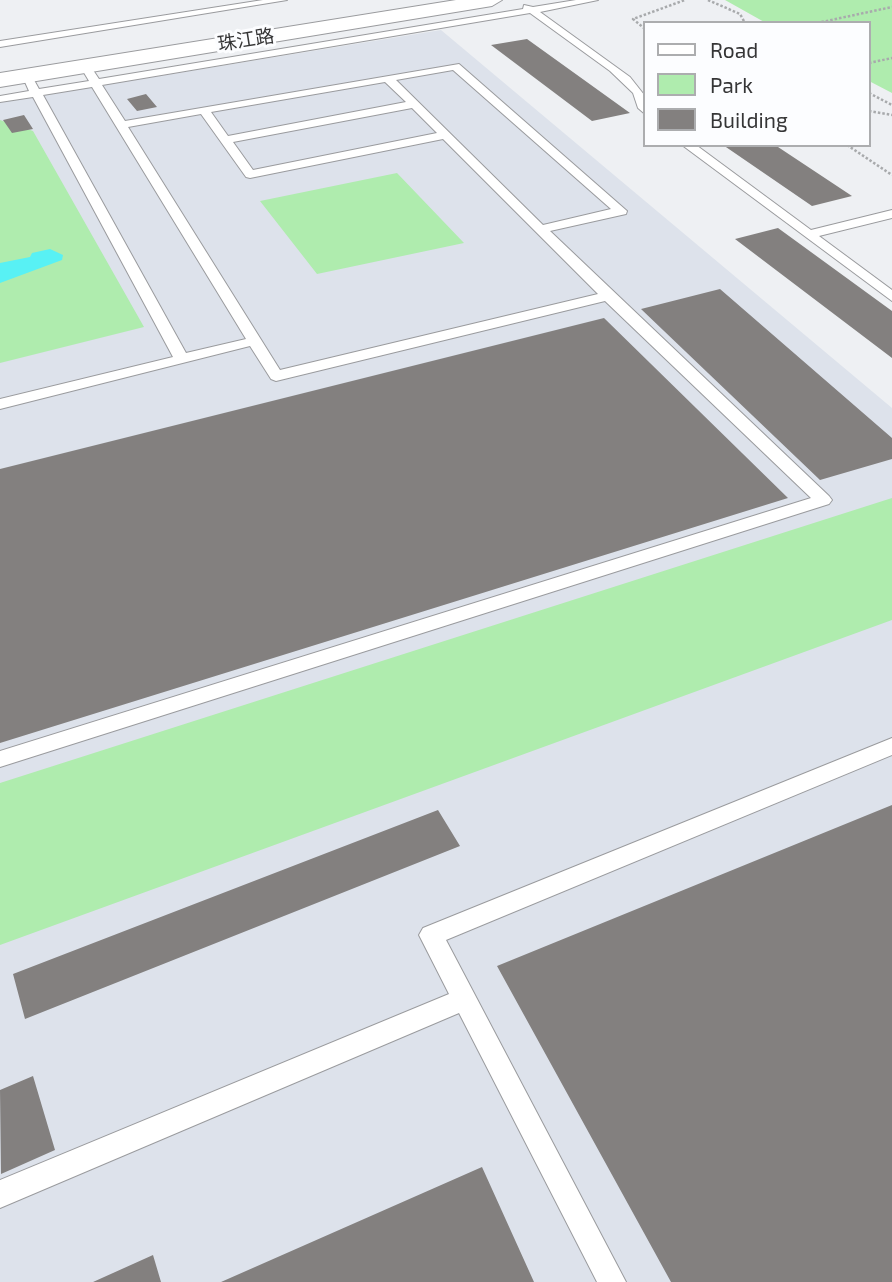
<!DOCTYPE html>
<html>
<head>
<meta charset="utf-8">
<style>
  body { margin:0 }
  #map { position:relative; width:892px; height:1282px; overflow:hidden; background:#eef0f3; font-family:"Exo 2",sans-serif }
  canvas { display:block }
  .legend { position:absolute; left:643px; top:21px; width:228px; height:126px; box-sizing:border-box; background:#fcfdff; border:2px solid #acadaf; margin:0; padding:9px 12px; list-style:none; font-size:21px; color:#353536 }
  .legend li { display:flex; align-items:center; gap:14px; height:35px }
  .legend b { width:35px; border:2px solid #acadaf }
</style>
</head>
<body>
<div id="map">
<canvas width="892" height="1282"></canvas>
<ul class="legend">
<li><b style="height:9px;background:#fff"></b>Road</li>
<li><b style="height:19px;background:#afecae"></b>Park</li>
<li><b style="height:19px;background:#83807f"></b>Building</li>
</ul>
</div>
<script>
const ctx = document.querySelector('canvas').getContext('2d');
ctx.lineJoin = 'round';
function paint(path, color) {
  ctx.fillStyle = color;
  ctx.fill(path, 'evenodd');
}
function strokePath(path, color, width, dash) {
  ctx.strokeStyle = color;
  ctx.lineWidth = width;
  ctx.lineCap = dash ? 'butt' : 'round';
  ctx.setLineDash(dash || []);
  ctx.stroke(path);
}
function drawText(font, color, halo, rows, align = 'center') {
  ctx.font = font + ' "Exo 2","Noto Sans SC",sans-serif';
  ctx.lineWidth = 6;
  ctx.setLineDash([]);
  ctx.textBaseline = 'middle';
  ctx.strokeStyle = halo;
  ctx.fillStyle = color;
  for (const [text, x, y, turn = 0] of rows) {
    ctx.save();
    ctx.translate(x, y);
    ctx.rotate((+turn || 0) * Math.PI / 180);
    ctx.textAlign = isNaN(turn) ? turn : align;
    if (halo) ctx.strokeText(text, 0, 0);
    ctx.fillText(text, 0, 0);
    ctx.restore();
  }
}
const built = new Path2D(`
  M441,30L892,408V1282H0V102Z`);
const green = new Path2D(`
  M725,0H892V93L869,81V23H766Z
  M0,120L33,131L144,327L0,363Z
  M397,173L464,243L317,274L260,201Z
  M892,498V620L0,945V783Z`);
const water = new Path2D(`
  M50,249L63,255L62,260L0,283V263L30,257L32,253Z`);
const building = new Path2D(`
  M527,39L630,113L592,121L491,45Z
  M146,94L157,107L137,111L127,99Z
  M24,115L33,129L12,133L3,120Z
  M723,145H775L852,196L812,206Z
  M778,228L892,311V358L735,239Z
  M720,289L892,438V459L820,480L641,309Z
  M604,318L788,498L0,743V469Z
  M892,805V1282H671L497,966Z
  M438,810L460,846L25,1019L13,974Z
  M33,1076L55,1150L1,1174L0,1090Z
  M482,1167L534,1282H221Z
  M153,1255L161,1282H93Z`);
const path = new Path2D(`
  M708,0L740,14L745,23
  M817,23L892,7
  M645,29L633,19L685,0
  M869,63L892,58
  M869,93L892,105
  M869,111L892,115
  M847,145L892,175`);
const service = new Path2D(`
  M263,0H287L0,47V41Z
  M576,0H598L540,12L630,77L645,96V114L638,108L633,93L610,71L530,13L102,85L125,121L459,64L627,211L626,214L550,231L829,496L832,500L829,504L0,767V751L811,498L605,301L276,381L271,379L250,346L0,409V399L173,357L33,97L0,102V96L29,91L25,82L30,79L34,80L39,89L89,81L80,66L85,63L89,64L99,79L523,9L524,5L533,7ZM453,70L611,209L543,225L396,80ZM385,82L406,102L228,136L211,112ZM92,87L246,339L186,353L43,95ZM412,108L437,133L253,170L233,142ZM201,114L246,177L250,178L443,139L598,294L280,370L128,127Z
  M682,145H696L811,230L892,210V218L819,236L892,290V301Z
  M892,738V755L446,940L626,1282H597L459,1013L0,1208V1180L449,994L419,935L423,928Z`);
const tertiary = new Path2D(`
  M456,0H502L492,6L0,87V73Z`);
const farStreetnames = [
  ["珠江路",246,40,-9]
];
paint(built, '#dde2eb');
paint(green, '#afecae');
paint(water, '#58f1f4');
paint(building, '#83807f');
strokePath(service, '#9a9b9e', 2);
strokePath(tertiary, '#9a9b9e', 2);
strokePath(path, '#a8aaac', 2.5, [2.5, 2]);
paint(service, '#fff');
paint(tertiary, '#fff');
drawText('19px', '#353536', '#fcfdff', farStreetnames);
</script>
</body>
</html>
